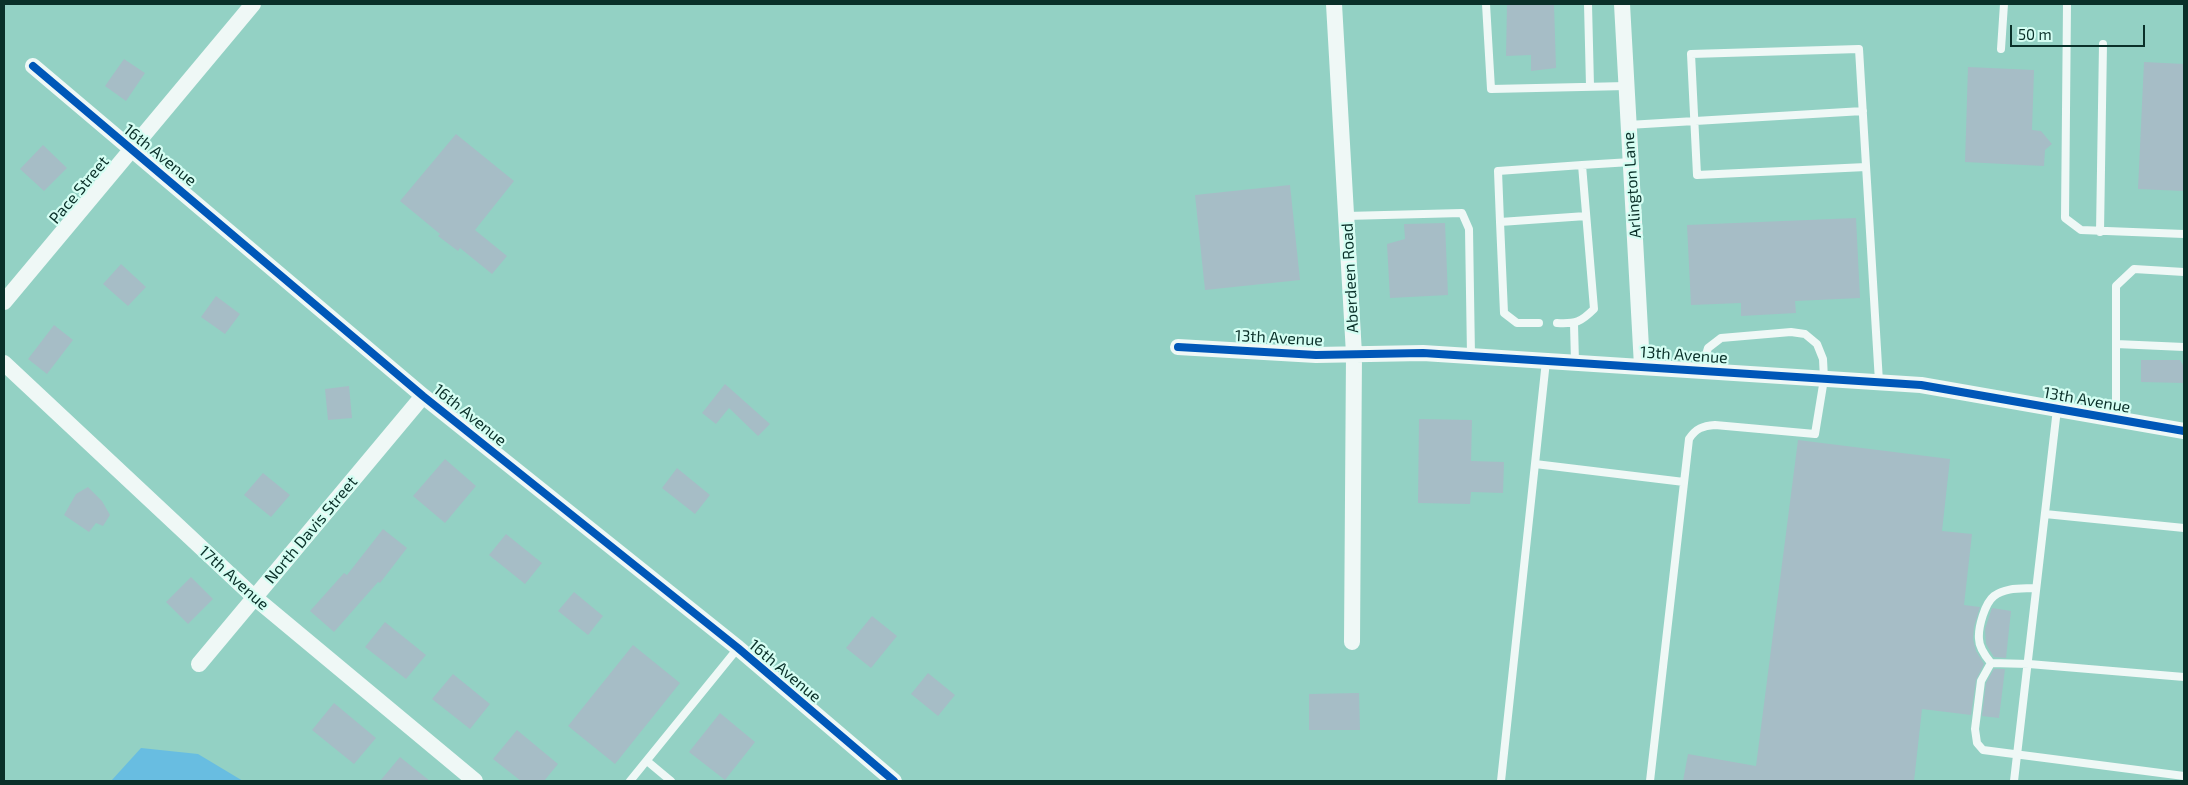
<!DOCTYPE html>
<html>
<head>
<meta charset="utf-8">
<style>
  body { margin:0 }
  #map { position:relative; width:2188px; height:785px; overflow:hidden; background:#93d1c4; font-family:"Exo 2",sans-serif }
  canvas { display:block }
  .frame { position:absolute; inset:0; border:5px solid #0a3029; pointer-events:none }
  .scale { position:absolute; left:2010px; top:25px; width:135px; height:22px; box-sizing:border-box; border:2px solid #0a3029; border-top:0; padding-left:6px; font-size:15px; line-height:18px; white-space:nowrap; color:#0a3029; -webkit-text-stroke:4px #d5fef3; paint-order:stroke }
</style>
</head>
<body>
<div id="map">
<canvas width="2188" height="785"></canvas>
<div class="frame"></div>
<div class="scale">50 m</div>
</div>
<script>
const ctx = document.querySelector('canvas').getContext('2d');
ctx.lineJoin = 'round';
function paint(path, color) {
  ctx.fillStyle = color;
  ctx.fill(path, 'evenodd');
}
function strokePath(path, color, width, dash) {
  ctx.strokeStyle = color;
  ctx.lineWidth = width;
  ctx.lineCap = dash ? 'butt' : 'round';
  ctx.setLineDash(dash || []);
  ctx.stroke(path);
}
function drawText(font, color, halo, rows, align = 'center') {
  ctx.font = font + ' "Exo 2",sans-serif';
  ctx.lineWidth = 4.5;
  ctx.setLineDash([]);
  ctx.textBaseline = 'middle';
  ctx.strokeStyle = halo;
  ctx.fillStyle = color;
  for (const [text, x, y, turn = 0] of rows) {
    ctx.save();
    ctx.translate(x, y);
    ctx.rotate((+turn || 0) * Math.PI / 180);
    ctx.textAlign = isNaN(turn) ? turn : align;
    if (halo) ctx.strokeText(text, 0, 0);
    ctx.fillText(text, 0, 0);
    ctx.restore();
  }
}
const water = new Path2D(`
  M141,748L198,754L243,781H111Z`);
const building = new Path2D(`
  M1507,4H1554L1556,68L1531,71V55L1506,56Z
  M124,59L145,73L126,101L105,86Z
  M2144,62L2184,64V191L2138,189Z
  M1968,67L2034,70L2032,130L2041,131L2052,144L2045,150L2044,166L1965,162Z
  M456,134L514,181L475,230L507,256L492,274L460,248L458,251L438,236L440,234L400,201Z
  M43,145L67,168L44,191L20,169Z
  M1290,185L1300,280L1205,290L1195,195Z
  M1856,218L1860,298L1795,301L1796,313L1741,316V303L1691,305L1687,225Z
  M1445,223L1448,295L1390,298L1387,244L1405,239L1404,224Z
  M121,264L146,287L128,306L103,284Z
  M216,296L240,314L225,334L201,317Z
  M54,325L73,340L47,374L28,359Z
  M2141,360H2180L2184,367V383L2141,382Z
  M725,384L770,424L758,436L729,408L716,424L702,413Z
  M349,386L352,418L328,420L325,389Z
  M1419,419L1472,420L1471,461L1504,462L1503,493L1471,492L1470,504L1418,503Z
  M1798,440L1950,459L1942,531L1972,534L1964,605L1980,607L1974,627L1973,639L1976,651L1984,664L1976,680L1971,715L1922,709L1914,781H1683L1688,754L1756,766Z
  M445,459L476,486L445,523L413,496Z
  M677,468L710,495L695,514L662,488Z
  M263,473L290,495L271,517L244,495Z
  M88,487L102,501L110,515L103,526L96,523L89,532L64,515L76,494Z
  M383,529L407,548L380,583L378,582L334,632L310,611L344,573L347,575Z
  M506,534L542,563L525,584L489,555Z
  M191,577L213,599L188,624L166,602Z
  M574,592L603,616L588,635L558,611Z
  M1992,608L2011,611L2006,658L1994,657L1986,644L1985,629Z
  M872,616L897,636L871,668L846,648Z
  M385,622L426,655L406,679L365,647Z
  M633,645L680,683L615,764L568,726Z
  M1994,669H2005L1999,718L1982,716L1986,683Z
  M928,673L955,695L938,716L911,694Z
  M453,674L490,704L470,729L432,699Z
  M1359,693L1360,730H1309V694Z
  M334,703L376,738L354,764L312,730Z
  M720,713L755,742L725,780L689,752Z
  M517,730L558,764L544,781H521L493,759Z
  M400,757L430,781H380Z`);
const lane = new Path2D(`
  M1486,4L1491,89L1627,86
  M1588,4L1590,86
  M2067,4L2065,218L2081,230L2184,234
  M2001,49L2004,4
  M1628,125L1863,111
  M1582,165L1631,162
  M1866,167L1697,175L1691,54L1859,49L1879,382
  M1346,216L1462,213L1469,229L1471,356
  M1500,222L1498,171L1582,165L1594,309C1581,322 1576,324 1557,323
  M2100,232L2103,44
  M1539,323H1517L1504,313L1500,222L1586,216
  M1574,324L1575,362
  M2116,344L2184,347
  M2116,420V286L2134,269L2184,272
  M1535,464L1684,482
  M2045,514L2184,528
  M1991,663L1981,681L1975,729L1977,743L1983,750L2184,776
  M1991,663L2029,664L2184,677
  M1991,663C1986,657 1979,648 1979,639C1978,627 1985,603 1994,596C2006,587 2022,589 2036,588
  M647,761L671,781
  M630,781L738,648
  M1501,781L1546,361
  M1650,781L1689,439C1696,428 1703,426 1715,425L1815,434L1824,379L1823,359L1817,344L1805,334L1791,332L1721,338L1708,348L1705,358V371
  M2014,781L2057,409`);
const street = new Path2D(`
  M1334,4L1354,354L1352,642
  M1622,4L1642,366
  M33,66L423,396L738,648L894,781
  M4,302L253,4
  M1178,347L1316,355L1423,353L1921,385L2184,431
  M4,363L254,597L475,781
  M199,664L423,396`);
const cycleway = new Path2D(`
  M33,66L423,396L738,648L894,781
  M1178,347L1316,355L1423,353L1921,385L2184,431`);
const streetNames = [
  ["16th Avenue",160,155,39],
  ["Arlington Lane",1632,185,-94],
  ["Pace Street",79,190,-50],
  ["Aberdeen Road",1350,278,-93],
  ["13th Avenue",1279,338,3],
  ["13th Avenue",1684,355,4],
  ["13th Avenue",2087,400,10],
  ["16th Avenue",470,415,39],
  ["North Davis Street",311,530,-50],
  ["17th Avenue",234,578,42],
  ["16th Avenue",785,671,40]
];
paint(water, '#68bde1');
paint(building, '#a6bdc6');
strokePath(lane, '#eff8f6', 8);
strokePath(street, '#eff8f6', 16);
strokePath(cycleway, '#0057b8', 8);
drawText('16px', '#0a3029', '#d5fef3', streetNames);
</script>
</body>
</html>
